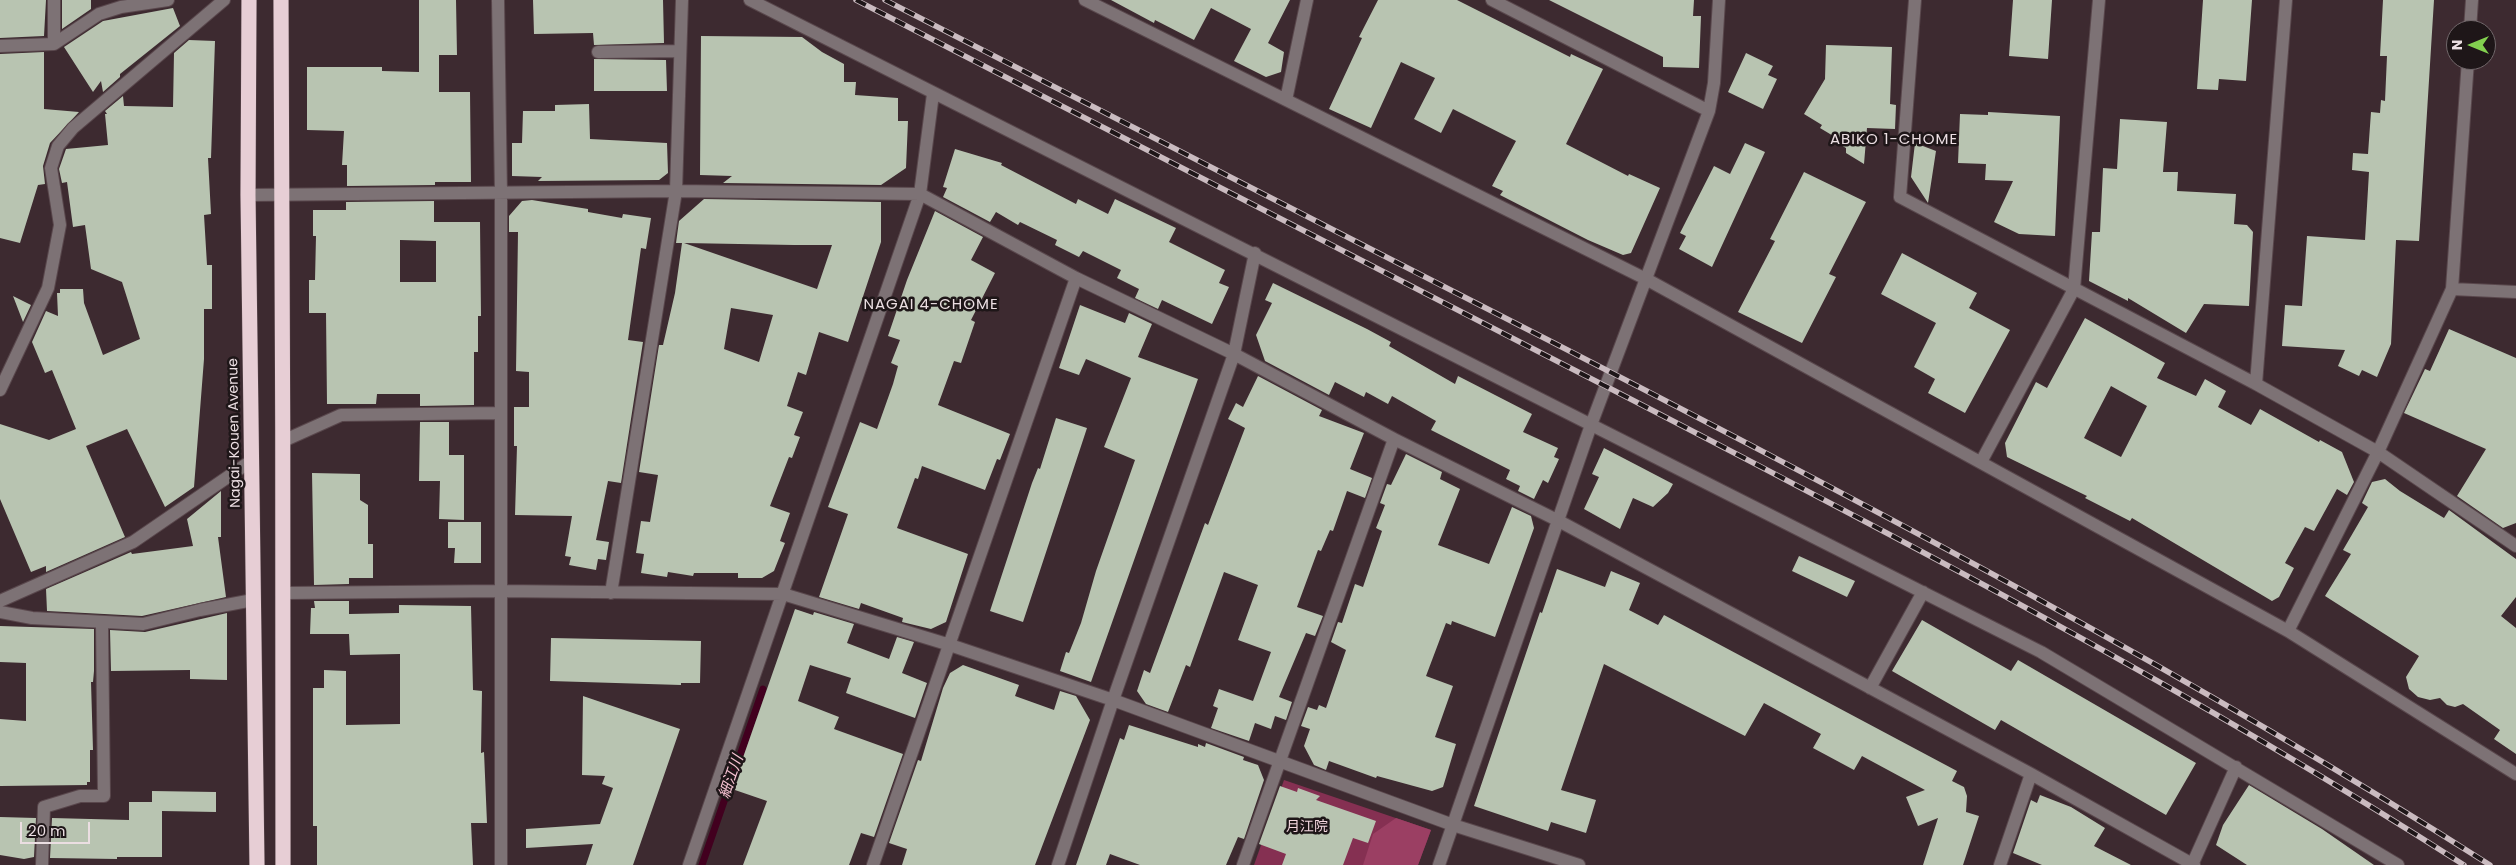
<!DOCTYPE html>
<html>
<head>
<meta charset="utf-8">
<style>
  body { margin:0 }
  #map { position:relative; width:2516px; height:865px; overflow:hidden; background:#3d2a30; font-family:Poppins,sans-serif }
  canvas { display:block }
  .north { position:absolute; left:2446px; top:20px; width:50px; height:50px; box-sizing:border-box; background:#1e1618; border:1px solid #706669; border-radius:50%; rotate:270deg; font-size:14px; font-weight:700; line-height:20px; text-align:center; color:#ebdee2 }
  .north::after { content:''; display:block; margin:auto; width:18px; height:22px; background:#82d04f; clip-path:polygon(50% 0,100% 100%,50% 72%,0 100%) }
  .scale { position:absolute; left:20px; top:822px; width:70px; height:22px; box-sizing:border-box; border:2px solid #ebdee2; border-top:0; padding-left:6px; font-size:15px; line-height:18px; white-space:nowrap; color:#ebdee2; -webkit-text-stroke:4px #1e1618; paint-order:stroke }
</style>
</head>
<body>
<div id="map">
<canvas width="2516" height="865"></canvas>
<div class="north">N</div>
<div class="scale">20 m</div>
</div>
<script>
const ctx = document.querySelector('canvas').getContext('2d');
ctx.lineJoin = 'round';
function paint(path, color) {
  ctx.fillStyle = color;
  ctx.fill(path, 'evenodd');
}
function strokePath(path, color, width, dash) {
  ctx.strokeStyle = color;
  ctx.lineWidth = width;
  ctx.lineCap = dash ? 'butt' : 'round';
  ctx.setLineDash(dash || []);
  ctx.stroke(path);
}
function drawText(font, color, halo, rows, align = 'center') {
  ctx.font = font + ' Poppins,"Noto Sans JP",sans-serif';
  ctx.lineWidth = 5;
  ctx.setLineDash([]);
  ctx.textBaseline = 'middle';
  ctx.strokeStyle = halo;
  ctx.fillStyle = color;
  for (const [text, x, y, turn = 0] of rows) {
    ctx.save();
    ctx.translate(x, y);
    ctx.rotate((+turn || 0) * Math.PI / 180);
    ctx.textAlign = isNaN(turn) ? turn : align;
    if (halo) ctx.strokeText(text, 0, 0);
    ctx.fillText(text, 0, 0);
    ctx.restore();
  }
}
const green = new Path2D(`
  M1284,780L1431,830L1418,865H1254Z`);
const forest = new Path2D(`
  M1396,818L1431,830L1418,865H1363L1373,834Z`);
const stream = new Path2D(`
  M702,865L763,689`);
const building = new Path2D(`
  M0,0H46L44,36L0,38Z
  M62,0H91V9L62,29Z
  M419,0H456L457,55H439V92H470L471,182H435V185L347,186V165H342L344,131L307,130V67H382V71L419,72Z
  M533,0H663L664,43L594,45L593,33L534,34Z
  M1111,0H1290L1268,43L1284,52L1281,72L1266,77L1234,61L1251,29L1211,8L1194,40L1155,20L1154,23Z
  M1378,0H1457L1570,57L1571,54L1603,69L1566,144L1628,176L1629,174L1660,188L1631,253L1623,255L1588,240L1500,195L1503,191L1492,186L1516,141L1453,109L1441,133L1414,119L1435,78L1401,62L1371,128L1329,109L1362,38L1359,37Z
  M1549,0H1694L1693,16H1701L1699,68L1663,67V57Z
  M2013,0H2052L2048,59L2009,56Z
  M2203,0H2252L2246,81L2219,79L2218,90L2197,89Z
  M2383,0H2434L2419,241L2396,240L2391,344L2377,377L2362,370L2359,376L2338,366L2345,350L2282,346L2285,305L2302,306L2307,236L2365,240L2369,172L2352,170L2353,153L2368,154L2371,112L2380,113L2381,100L2385,101L2387,56H2380Z
  M173,8L180,26L120,74V77L103,92L101,81L93,92L64,47L103,21Z
  M701,36L802,37L822,52L844,64V82H856L855,95L898,98V121H908L906,168L881,185L723,183L732,176L700,175Z
  M189,40L215,41L211,158H208L211,214L204,215L207,265H212V309H204V359L194,487L165,507L127,429L86,446L125,537L46,572V566L31,572L0,499V424L49,440L76,429L52,370L45,373L32,342L46,311L58,316L57,293H60V289H83L84,303L103,355L140,339L122,282L91,269L85,225L73,227L67,182L62,183L59,169L66,149L108,145L105,114H107L105,111L123,96L124,106L173,107L174,53Z
  M1826,45L1892,47L1890,104L1896,105L1895,129L1867,128L1864,164L1846,153V148L1833,141L1835,137L1820,128L1822,125L1804,114L1825,79Z
  M44,52V109L79,112L50,143L43,166L45,184L38,185L20,243L0,238V54Z
  M1746,53L1773,66L1768,75L1777,79L1763,109L1728,92Z
  M594,59L666,60L667,91H594Z
  M589,104L590,139L667,143L668,173L659,180L538,181L542,177L512,176V143H522L523,111H555V105Z
  M1988,112L2060,116L2055,236L2019,234L1994,222L2013,181L1985,180L1986,164L1958,163L1960,114L1988,115Z
  M2120,119L2167,122L2163,172H2178L2177,191L2236,194L2234,224L2247,225L2253,232L2249,306L2204,304L2186,333L2128,298V301L2089,281L2092,232H2100L2103,168L2117,169Z
  M1745,143L1765,152L1712,267L1679,249L1686,236L1680,233L1714,166L1730,174Z
  M1915,143L1936,151L1928,203L1911,177Z
  M955,149L1002,163L1001,165L1076,204L1078,199L1108,214L1115,199L1176,228L1169,242L1225,270L1219,283L1229,287L1212,324L1162,300L1158,309L1135,298L1139,289L1117,278L1121,270L1083,251L1079,257L1055,245L1057,240L1020,222L1018,225L996,212L990,222L943,197L947,188L943,187Z
  M1804,172L1866,202L1829,274L1836,277L1802,343L1738,312L1775,241L1770,239Z
  M704,199L881,202V242L848,342L819,332L806,375L798,372L787,406L803,412L794,435L800,437L792,458L789,457L770,506L790,513L780,541L785,543L774,571L762,578H738V573H694L693,576L668,572L667,577L641,573L644,554L636,553L641,521L650,522L658,475L639,472L659,345H663L675,293L682,243H676L679,221ZM684,243L794,245H832L817,289ZM731,308L773,315L759,362L724,349Z
  M532,200L588,209V212L622,218L623,214L651,218L646,249L641,248L628,340L643,342L621,483L608,481L596,540L609,542L606,560L598,559L596,570L569,565L571,557L565,556L572,516L515,515L517,446H514V407H529V372L516,371L518,232H509V216L522,201Z
  M434,201V222H480L481,316H478V352H474V405L420,406V394H377L376,404H327L326,313H309V280H315L316,236H313V210H346V202ZM400,240L436,241V282H400Z
  M935,211L983,237L971,260L995,273L971,320L975,322L961,363L954,361L938,405L1010,434L1000,460L997,459L985,490L922,466L918,479L915,478L897,528L968,554L946,622L931,629L902,622L903,618L861,603L859,609L819,597L848,514L828,507L860,422L877,429L893,384L898,366L891,363L900,340L888,336L907,280Z
  M1902,253L1977,293L1969,308L2010,330L1965,413L1928,393L1935,379L1914,367L1936,323L1881,294Z
  M1273,283L1367,329L1391,342L1389,346L1455,384L1458,376L1532,414L1523,432L1558,448L1554,457L1559,459L1548,483L1543,480L1534,499L1518,491L1520,486L1506,479L1510,470L1431,430L1436,421L1392,396L1388,404L1366,392L1364,397L1335,382L1329,395L1265,361L1256,335L1272,303L1265,300Z
  M13,296L31,305L23,322Z
  M1080,305L1125,323L1129,313L1152,324L1138,357L1198,379L1091,682L1060,671L1066,652L1069,653L1081,623L1096,571L1135,460L1104,447L1131,378L1086,359L1079,375L1059,368Z
  M2085,318L2165,363L2157,378L2196,396L2205,379L2226,391L2218,407L2251,425L2260,409L2319,442L2320,440L2342,452L2354,482L2347,495L2337,489L2314,531L2305,527L2285,563L2294,568L2279,597L2272,601L2132,518L2130,521L2085,498L2087,496L2007,457L2005,443L2036,382L2047,388ZM2111,386L2147,406L2121,457L2084,438Z
  M2449,329L2516,358V523L2503,528L2457,496L2486,449L2404,413L2425,369L2430,371Z
  M1258,376L1322,410L1319,416L1364,433L1350,469L1372,478L1365,498L1347,491L1333,531L1330,530L1321,551L1318,550L1297,607L1323,616L1315,636L1306,633L1279,697L1292,702L1286,720L1275,716L1271,729L1255,723L1249,741L1211,728L1218,708L1213,706L1219,689L1253,701L1271,652L1238,640L1258,585L1224,572L1190,667L1186,665L1168,712L1146,704L1137,691L1144,670L1150,673L1205,523L1208,525L1245,428L1228,419L1236,403L1243,407Z
  M1056,418L1087,428L1023,622L990,611L1032,483L1038,468L1040,469Z
  M420,422H449V455H464V520L439,519L440,481H419Z
  M1604,448L1673,484L1668,493L1653,507L1633,498L1620,529L1584,509L1599,477L1592,474Z
  M1406,454L1442,472L1440,479L1460,489L1438,545L1489,564L1512,507L1531,516L1534,528L1495,637L1452,621L1451,625L1446,623L1426,676L1453,686L1435,737L1456,744L1443,787L1432,791L1377,776L1376,778L1329,761L1326,770L1314,765L1304,746L1310,729L1301,726L1308,707L1317,710L1319,705L1326,708L1346,650L1331,642L1338,622L1342,623L1355,584L1363,587L1382,531L1376,528L1385,505L1380,503L1387,484L1391,485Z
  M312,473L360,474V500L368,505V544H373V578H349V584L314,585Z
  M2385,479L2400,491L2444,518L2449,510L2516,559V597L2501,616L2516,628V754L2494,739L2500,730L2463,704L2455,707L2447,705L2440,698L2430,700L2418,697L2409,689L2406,677L2419,656L2325,596L2351,554L2343,550L2368,507L2362,503L2372,482Z
  M221,491V537H218L226,597L142,616L47,611L46,589L131,552L132,554L193,546L187,519Z
  M448,522H481V563H454L455,548H448Z
  M1799,556L1855,581L1847,597L1792,571Z
  M1557,569L1605,587L1611,571L1640,583L1629,610L1658,625L1664,615L1957,771L1952,781L1964,787L1967,796L1966,812L1979,816L1963,865H1923L1938,818L1918,826L1906,797L1925,790L1862,756L1854,770L1813,748L1821,734L1764,703L1745,736L1604,664L1561,790L1596,800L1586,833L1551,822L1548,831L1474,806L1540,612L1542,613Z
  M314,601H349V614L399,613V605L471,606L473,690L482,691L481,753L484,752L487,823H471L473,865H317V826H313V688H324V670L346,671V725L400,724V654L350,655L349,634H310L311,608H315Z
  M795,609L813,615L814,612L854,624L847,643L889,659L897,637L914,642L902,673L927,683L915,718L846,693L851,678L810,665L798,701L839,717L834,729L903,754L874,837L861,833L849,865H743L767,801L732,789Z
  M227,613V680L190,679V670L111,671L110,630L145,632Z
  M1922,620L2011,671L2018,660L2196,763L2166,815L2001,720L1995,730L1892,671Z
  M0,626L94,629V671L93,682H91L93,750H90V782H87V785L0,786V719L26,721V663L0,662Z
  M551,638L701,641L700,683H681V685L550,681Z
  M963,665L1019,685L1015,696L1054,710L1060,691L1076,696L1090,720L1035,865H902L907,849L889,843L918,760L921,761L943,688L950,673Z
  M583,696L680,729L633,865H586L593,844L526,848V829L600,824L613,788L602,784L605,776L582,775Z
  M1129,725L1198,747V744L1205,747L1206,743L1244,757L1243,760L1258,765L1264,780L1244,839L1238,837L1226,865H1140L1110,854L1106,865H1076L1120,738L1124,740Z
  M2249,785L2322,829L2374,865H2247L2216,845L2223,825Z
  M1280,786L1297,792L1298,788L1320,796L1316,800L1376,821L1368,843L1353,838L1343,865H1282L1286,854L1259,844Z
  M152,791L216,792V812L162,811V857H117V859L50,858L52,818L129,820V802H152Z
  M2040,795L2071,807L2105,828L2094,846L2131,865H2042L2013,853L2031,800L2037,803Z
  M0,817L36,818L34,857L24,859L0,855Z`);
const minor = new Path2D(`
  M54,0V44
  M498,0L501,194V865
  M750,0L2041,652L2398,865
  M1085,0L1646,279L2288,631L2516,774
  M1492,0L1709,111
  M1915,0L1900,197L2256,384L2378,452L2516,546
  M2470,30L2472,0
  M0,46L54,44L99,14L121,7L168,0
  M598,52L680,51
  M1286,100L1307,0
  M248,195L676,191L920,194L1076,278L1234,354L1394,439L1557,520L2031,774L2194,865
  M2452,289L2516,292
  M2256,384L2286,0
  M0,390L48,288L60,225L51,168L58,146L73,128L224,0
  M283,441L341,415L500,413
  M1981,462L2074,289L2099,0
  M285,593L500,591L783,594L950,645L1113,700L1453,825L1579,865
  M611,593L676,191L682,0
  M0,601L133,542L251,461
  M0,612L32,618L143,624L200,610L253,600
  M2288,631L2378,452L2452,289L2468,60
  M1870,688L1923,592
  M42,865L44,807L80,796H104L102,624
  M689,865L920,194L933,94
  M873,865L1076,278
  M1058,865L1113,700L1234,354L1255,253
  M1243,865L1394,439
  M1439,865L1591,425L1709,111L1714,83L1719,0
  M2000,865L2031,774
  M2192,865L2236,767`);
const highway = new Path2D(`
  M249,0L248,195L257,865
  M281,0C281,288 285,577 283,865`);
const rail = new Path2D(`
  M856,0C1109,130 1362,261 1615,391C1903,540 2191,690 2464,865
  M885,0C1108,114 1331,229 1554,343C1872,507 2188,673 2490,865`);
const streetNames = [
  ["Nagai-Kouen Avenue",235,433,-91]
];
const parkNames = [
  ["月江院",1307,827]
];
const neighbourhoodNames = [
  ["ABIKO 1-CHOME",1894,140],
  ["NAGAI 4-CHOME",931,305]
];
const waterNames = [
  ["細江川",732,777,-71]
];
paint(green, '#853052');
paint(forest, '#9b3f63');
strokePath(stream, '#42001f', 7);
paint(building, '#b8c4b1');
strokePath(minor, '#59474c', 14);
strokePath(highway, '#59474c', 16);
strokePath(minor, '#7d7275', 12);
strokePath(highway, '#e7ced5', 15);
strokePath(rail, '#cabbc0', 5.5);
strokePath(rail, '#1e1618', 4, [11]);
drawText('14px', '#ebdee2', '#1e1618', streetNames);
drawText('14px', '#f3d7df', '#1e1618', parkNames);
ctx.letterSpacing = '1px';
drawText('15px', '#ebdee2', '#1e1618', neighbourhoodNames);
ctx.letterSpacing = '0px';
drawText('italic 15px', '#f9c4d4', '#1e1618', waterNames);
</script>
</body>
</html>
